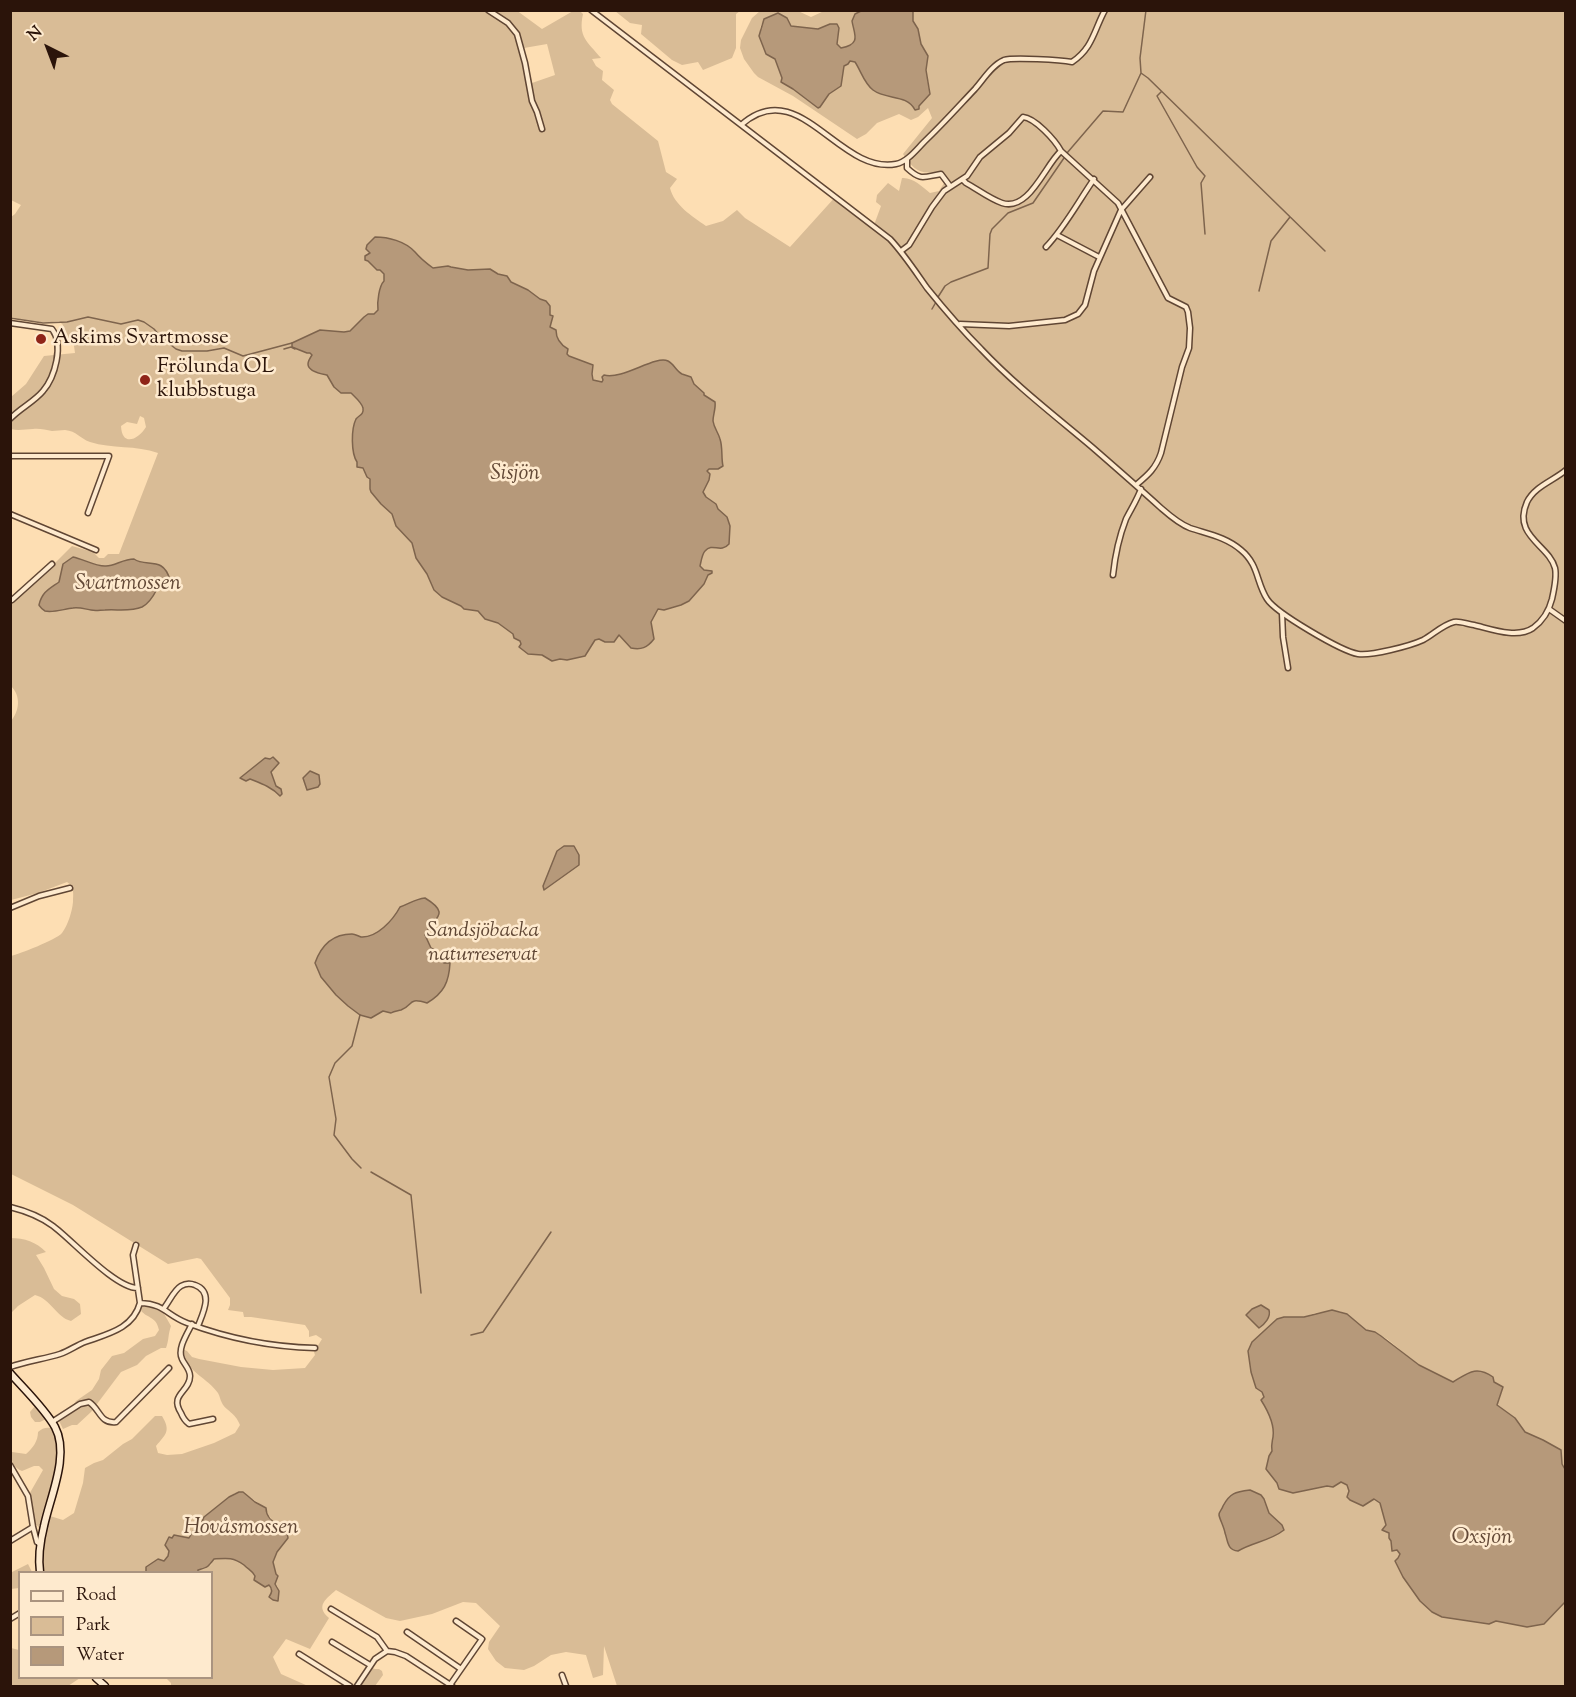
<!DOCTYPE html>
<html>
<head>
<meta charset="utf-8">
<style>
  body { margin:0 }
  #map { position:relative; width:1576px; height:1697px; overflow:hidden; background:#fddeb3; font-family:"Sorts Mill Goudy",serif }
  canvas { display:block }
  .frame { position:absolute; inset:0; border:12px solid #2b140a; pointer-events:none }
  .legend { position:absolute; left:18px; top:1571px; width:195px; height:108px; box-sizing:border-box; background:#feeace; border:2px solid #aa9480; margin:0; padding:8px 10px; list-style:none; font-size:18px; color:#2b140a }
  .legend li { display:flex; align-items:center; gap:12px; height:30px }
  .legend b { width:30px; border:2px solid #aa9480 }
  .north { position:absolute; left:18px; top:18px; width:60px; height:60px; -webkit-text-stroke:4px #feeace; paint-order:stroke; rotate:318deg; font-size:16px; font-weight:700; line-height:24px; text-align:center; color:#2b140a }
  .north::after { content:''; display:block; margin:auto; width:21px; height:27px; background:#2b140a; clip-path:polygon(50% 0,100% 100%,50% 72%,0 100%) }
</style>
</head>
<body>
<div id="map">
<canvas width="1576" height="1697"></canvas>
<div class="frame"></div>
<ul class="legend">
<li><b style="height:8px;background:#feeace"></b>Road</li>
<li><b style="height:16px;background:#d9bc96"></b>Park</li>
<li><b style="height:16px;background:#b6997a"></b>Water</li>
</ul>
<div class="north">N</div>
</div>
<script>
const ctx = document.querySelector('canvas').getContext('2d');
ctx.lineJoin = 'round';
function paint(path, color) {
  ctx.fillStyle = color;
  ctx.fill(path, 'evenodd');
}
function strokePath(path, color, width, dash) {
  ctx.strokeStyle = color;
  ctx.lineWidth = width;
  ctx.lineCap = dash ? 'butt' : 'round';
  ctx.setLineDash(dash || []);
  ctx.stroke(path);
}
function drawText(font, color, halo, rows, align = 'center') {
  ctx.font = font + ' "Sorts Mill Goudy",serif';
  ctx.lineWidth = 5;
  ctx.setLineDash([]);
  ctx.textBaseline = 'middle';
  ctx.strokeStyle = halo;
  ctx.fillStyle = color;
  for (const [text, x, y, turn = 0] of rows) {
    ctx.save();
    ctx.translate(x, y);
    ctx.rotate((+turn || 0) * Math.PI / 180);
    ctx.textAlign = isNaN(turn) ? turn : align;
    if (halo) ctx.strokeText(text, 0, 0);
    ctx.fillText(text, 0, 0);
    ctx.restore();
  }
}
const green = new Path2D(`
  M516,10L542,29L573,11H580L583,14C578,37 587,41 601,58L592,59L596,66L603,71L602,80L614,90L610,100L612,104L658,141L666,172L677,179L670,188C674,205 692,216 706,226L723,221L737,210L745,218L790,247L837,195L874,225L881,206L876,202L877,195L888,183L899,191L902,178C912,177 922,186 930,193L939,191L946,180L939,171C920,176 913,169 903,154L932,118L928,108L918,117L911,120L899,114L877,123L866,134L857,139L793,96L758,77L754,73L744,59L740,48L741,40L752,18L760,11H798L811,17L824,11H861L855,14L852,21C854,34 862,43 842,48L837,44L839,28L830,24L818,29L791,26L787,18L778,13C760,18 756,29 764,45C764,46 766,54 767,54C769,57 773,57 775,59L782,78L781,82L793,89L818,108L830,93L841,86L844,66L848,64L850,61L855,62C860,70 865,84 873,90C886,100 906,94 915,110L930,91L926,70L928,56L921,44L918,29L913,21V11H1565V1471L1562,1464L1560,1450L1543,1440L1525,1432L1515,1418L1496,1405L1500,1398L1474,1371L1452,1382L1444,1377L1435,1374L1419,1365L1387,1339L1375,1332L1366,1330L1347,1314L1339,1311L1315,1313L1304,1317H1296L1565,1545V1686H617L604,1646L603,1675L593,1678L586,1655L566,1652L551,1655L534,1666L524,1670L505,1668L496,1661L488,1649L489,1642L500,1626L476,1603L463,1602L432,1614L400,1621L386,1618L336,1590C326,1599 315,1606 329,1618L310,1649L286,1639L273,1657L281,1674L308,1686H171V1683L166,1678H212V1572H198V1570L211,1565L213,1559L232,1558L237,1559L252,1570L255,1576L267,1585H269L279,1597L278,1587L275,1584V1570L273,1562L277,1552L288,1538L283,1533V1527C269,1522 271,1515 262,1506C256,1500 243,1493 235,1493L204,1517L200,1526L196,1528L189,1538L174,1535L165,1545L169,1551L168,1556L164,1561L158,1559L146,1570V1572H43V1549L46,1533L40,1531L38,1526L31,1523L27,1498L43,1470L39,1466H34L22,1471C14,1468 10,1461 12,1452L26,1454C33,1448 38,1441 38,1432C42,1428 46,1427 52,1428C66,1454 51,1485 44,1512L50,1516L63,1520L74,1513L83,1483L85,1468L94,1463L103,1460L123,1444L132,1439L155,1416H162C171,1431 166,1434 156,1446L158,1453L167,1455L182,1454L214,1443L235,1433L240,1425C235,1412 226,1411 222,1403C220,1400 220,1396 218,1393C207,1378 189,1372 181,1354L182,1349L187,1351L192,1357L199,1359L241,1367L273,1370L305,1368L315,1355L314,1352L322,1339L316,1335L309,1337V1331L305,1325L251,1317H244L243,1312L228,1310L230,1305V1298L201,1259L197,1258L168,1264L73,1205L11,1174V956C19,954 56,940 62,933C68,925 72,912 73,902C73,894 75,887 67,882L38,893L11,900L10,722C20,711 21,696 11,686V603L56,562L72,546L93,552L99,558H104L108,554H119L158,453C136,445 112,449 90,442C79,438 77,431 65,430C61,430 56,431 52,431C46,430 39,428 33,429C25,429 19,431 11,429V397L26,384L44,356L75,353L73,339L64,337L63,325L59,321C42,324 27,321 11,317V217L15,214L21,205L11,200V11ZM547,44L555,75L532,83L524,48ZM140,416L144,418L146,427C138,440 122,447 121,426L127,422L137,424Z
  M615,11H740L736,14V48L732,58L703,70L698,62L682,65L672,60L641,34L642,25L630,23Z
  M10,1238C25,1238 36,1242 46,1252L36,1255L44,1268L54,1289L62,1296L74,1299L80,1304L81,1314L71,1321C56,1317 51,1299 35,1295L18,1306L12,1312L10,1310Z
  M142,1306L154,1307L163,1312L171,1326C168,1334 169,1340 166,1348H161L146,1356L137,1365L121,1372L91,1412L77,1425H72L63,1429L58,1419L68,1414L76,1401L92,1390L99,1379L101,1370L112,1356L124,1353L143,1339L155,1336L159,1330C156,1315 146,1319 140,1309Z
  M35,1406L46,1419L40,1422H35L31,1417L30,1412Z
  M28,1564L32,1572H20L19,1588L11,1589V1570L12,1572Z
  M11,1648L19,1650L20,1678H80L68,1686H12L11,1680Z
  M370,1667L375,1669H379L382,1671L383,1675L375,1686H362V1682Z`);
const water = new Path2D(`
  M861,11H913V21L918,29L921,44L928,56L926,70L930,94L919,106V109L915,110C907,94 886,100 873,90C864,83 861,71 855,62L850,61L848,64L844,66L841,86L829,94L820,107L818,108L793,89L781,82L782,78L775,59L766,54L759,36L764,19L778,13L787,18L791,26L818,29L830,24H837L839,28L837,44L841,48C862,44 854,34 852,21L855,14Z
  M375,237C388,237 405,241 415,252C420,258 426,263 433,268L448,266L451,267L468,270L490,269L498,274L507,276L511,282L528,290L540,299L546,301L550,306V315L553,316L550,327L556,330C556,338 561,345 568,349L567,354L569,356L593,365L592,374L593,380L602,382L603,380L602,377L604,375C623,380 655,355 668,361C674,364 676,371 682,374C685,375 688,376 691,377L694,384L704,393V395L715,402C716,408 713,415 713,421C714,428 718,432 720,439C723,448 721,458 723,466L718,469H709L707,471L710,474L709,480L703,492L706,497L716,504L718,509L727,517L730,526L729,544C720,554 713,542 705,551C702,554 701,562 700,566L704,570L712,571V573L708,575L704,584L689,601L681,605L664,610L658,609L651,622L654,639C647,648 641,650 631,648L619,635L614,642H605L599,639L595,640L585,656L567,660L560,659L552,661L542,655L528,654L519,647L521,644L520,641L514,638L513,634L498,623L485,619L478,611L464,609L461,606L442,597L434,590L427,574L416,558L412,543L396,526L392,514L381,504L371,492L370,489V479L367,477L363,468L357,467V462C351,453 351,429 356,419C359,415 364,415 363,408C362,403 355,397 351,393H341L334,387L327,375C322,374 308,372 308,364C308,361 310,358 312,355L310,353H307L292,347V343L320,330L344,332L350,331L364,317L368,314H374L378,310C377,302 379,286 384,281V274L380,270H377L368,261L365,260V256L370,253L366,249L367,245Z
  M73,557C83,559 97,567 106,566C115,566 123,559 134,559C146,568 163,555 170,580L176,581L179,585L157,589C154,595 148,604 142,607C130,612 117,609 105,610C100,610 96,611 91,610C85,609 79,607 73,608C64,609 53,613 45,611C41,609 41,608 39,605C42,592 49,589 59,582L63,564Z
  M273,757L279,763L271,772L276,786L281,789L282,794L280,796C272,787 260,783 250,779L246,781L240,778L265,758L270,759Z
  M310,771L319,775L320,784L318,787L307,790L303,778Z
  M564,846H574L579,855V865L544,890L543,886L557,851Z
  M425,898C453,915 432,918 425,935L431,948L438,952L440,959L444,963H450C449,982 444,993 427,1003C407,997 414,1005 401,1010C397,1011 394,1011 391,1013L383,1011L371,1018L360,1015L348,1006L336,995L321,977L315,963C321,946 333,934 352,934C355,934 358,936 361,937C377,938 393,920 400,907C409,904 415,899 425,898Z
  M1261,1305L1269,1310C1271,1317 1265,1324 1259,1328L1246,1315L1252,1309Z
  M1332,1310L1347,1314L1366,1330L1375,1332L1381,1336L1419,1365L1453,1382C1468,1373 1476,1365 1493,1377L1494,1382L1503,1387L1497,1405L1515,1418L1525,1432L1543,1440L1561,1450L1562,1464L1566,1471L1565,1602L1544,1624L1527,1627L1496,1621L1489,1624L1442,1617L1432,1612L1420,1601L1403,1577L1395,1561L1398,1558L1400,1554L1397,1550L1392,1551L1391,1541L1389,1538V1533L1382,1530L1386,1525L1380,1503L1374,1499L1363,1506L1350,1500L1347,1497L1349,1491L1347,1485L1341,1482L1333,1487L1327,1486L1293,1493L1279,1489L1277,1483L1266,1469L1269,1456L1272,1451C1271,1445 1272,1443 1273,1437C1275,1424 1268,1411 1261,1400L1264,1397L1262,1392L1256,1388L1251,1372L1248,1351L1252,1342L1277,1319L1284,1317H1304Z
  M1250,1490L1261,1495L1264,1499L1269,1513L1282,1525L1284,1530C1270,1541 1253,1542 1238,1551C1227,1550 1228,1541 1225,1533C1224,1527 1220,1520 1219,1515C1219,1511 1222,1510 1223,1506C1230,1493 1235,1492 1250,1490Z
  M239,1492H243L255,1502L266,1508C266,1516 272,1522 279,1525L282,1523L285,1524L283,1527V1533H287L288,1538L277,1552L273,1562L276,1574L278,1576L275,1584L279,1591L278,1601L273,1600L269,1597C272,1593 273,1589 269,1585L265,1587L254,1580L255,1576C252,1570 249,1570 244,1565C233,1557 227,1558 214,1559C207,1568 208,1567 198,1570V1572H146V1567L158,1559L164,1561L168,1556L169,1551L165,1545L169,1537L172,1538L174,1535L189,1538L193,1531L200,1526L204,1517L229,1497Z`);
const stream = new Path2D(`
  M1146,10L1140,58L1141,73L1148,78L1325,251
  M1161,92L1157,96L1197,167L1205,176L1201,183L1205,234
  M1067,153L1103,111L1123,112L1141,73
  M1259,291L1271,241L1290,217
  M938,297L945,286L951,282L988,268L990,234L992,229L1008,213L1033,203L1064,158
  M932,309L936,302
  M10,318L43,323L67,322L88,317L121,324L138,320L144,322L154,329L162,338L176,349L182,351H207L224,348L243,356L292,343
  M284,349L291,347L295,349
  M360,1015L352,1046L335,1063L329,1077L336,1119L334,1135L352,1159L361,1168
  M371,1172L411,1195L421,1293
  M471,1335L483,1332L551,1232`);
const street = new Path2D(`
  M488,10L508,23L517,34L525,63L532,101L537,112L542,129
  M591,10L890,239C904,254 915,271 927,288C944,309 962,330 981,349C1015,385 1054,415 1092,447C1115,467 1138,487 1161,508C1169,515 1179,524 1190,528C1208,534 1226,537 1241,550C1259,565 1256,582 1267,599C1276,613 1341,651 1358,654C1371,656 1410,646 1423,640C1433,635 1442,625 1454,622C1460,621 1467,624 1474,625C1491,629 1517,639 1533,628C1544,620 1549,611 1552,599C1554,590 1557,577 1555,568C1549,545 1512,536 1527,502C1535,486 1553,481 1566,470
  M741,125C799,73 839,175 896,164C907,162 916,150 924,142C942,125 958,107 975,89C983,80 992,65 1004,60C1013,57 1061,60 1072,62C1093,48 1094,30 1105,10
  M1061,151L1118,203L1168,298L1186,307L1188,312L1190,328L1189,348L1182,367L1161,453C1156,468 1148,475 1136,485
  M907,159V168C921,181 923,177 941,174L950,186
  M1057,235L1099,257
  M1046,247C1065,227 1078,202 1094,179
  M901,251L909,245L932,207L944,191L967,176L980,157L1009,133L1023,117C1035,118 1055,140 1061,151C1045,165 1029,212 1002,203C990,199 977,189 966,183L963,180
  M10,323L52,329C64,345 55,377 43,391C34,402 20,408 10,419
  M960,324L1009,326L1065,320L1078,314L1085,305L1094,271L1121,210L1150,177
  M10,456H109L88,513
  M10,514L96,550
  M1113,575C1115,556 1119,537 1126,519C1131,509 1137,500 1141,489
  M10,598L12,600L52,564
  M1549,609L1566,621
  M1282,613L1283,637L1288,668
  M10,908L39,896L70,888
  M10,1207C26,1211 40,1216 53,1226C72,1240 116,1289 138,1288
  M140,1303C165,1304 166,1315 187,1323C227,1338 272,1347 315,1348
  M164,1308C169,1302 174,1290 181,1286C186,1283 190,1283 195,1285C214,1292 203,1313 198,1326
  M192,1324C187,1334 177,1349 182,1359C184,1364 190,1369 190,1376C190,1392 169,1394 181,1413C183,1418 185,1421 189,1424L213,1419
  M10,1367C27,1361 44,1359 60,1354C69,1351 77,1345 85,1342C107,1334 133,1329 140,1303L133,1255L136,1245
  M52,1422L80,1404L89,1402C100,1409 100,1424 116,1422L169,1368
  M10,1465L28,1496L33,1527L37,1542L40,1544
  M10,1541L33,1527
  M331,1609L377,1637L387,1651
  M10,1619L20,1613
  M407,1632L461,1669
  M332,1642L370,1665
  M299,1654L350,1686
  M562,1675L566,1686
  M450,1685L482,1639L456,1621
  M357,1686L375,1659L387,1651L395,1652L406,1656L452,1686`);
const secondary = new Path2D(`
  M10,1373C24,1389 45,1409 55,1427C70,1455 50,1497 44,1526C40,1542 38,1557 40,1572
  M96,1678L105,1686`);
const markers = [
  [41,339,6,"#8f2418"],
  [145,380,6,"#8f2418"]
];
const poiNames = [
  ["Askims Svartmosse",53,339],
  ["Frölunda OL",157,368],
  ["klubbstuga",157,392]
];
const parkNames = [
  ["Sandsjöbacka",483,932],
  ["naturreservat",483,956]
];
const waterNames = [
  ["Sisjön",515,475],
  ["Svartmossen",128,585],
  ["Hovåsmossen",241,1529],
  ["Oxsjön",1482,1539]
];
paint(green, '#d9bc96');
paint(water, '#b6997a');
strokePath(water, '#7e644d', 1.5);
strokePath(stream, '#7e644d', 1.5);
strokePath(street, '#604634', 7);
strokePath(secondary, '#2b140a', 9);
strokePath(street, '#feeace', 4);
strokePath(secondary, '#feeace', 6);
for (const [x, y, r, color] of markers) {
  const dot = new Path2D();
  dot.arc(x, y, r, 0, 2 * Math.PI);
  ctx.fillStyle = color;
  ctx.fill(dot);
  strokePath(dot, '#feeace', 2);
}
drawText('21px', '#2b140a', '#feeace', poiNames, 'left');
drawText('italic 21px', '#5f4634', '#feeace', parkNames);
drawText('italic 22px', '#634937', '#feeace', waterNames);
</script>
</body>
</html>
